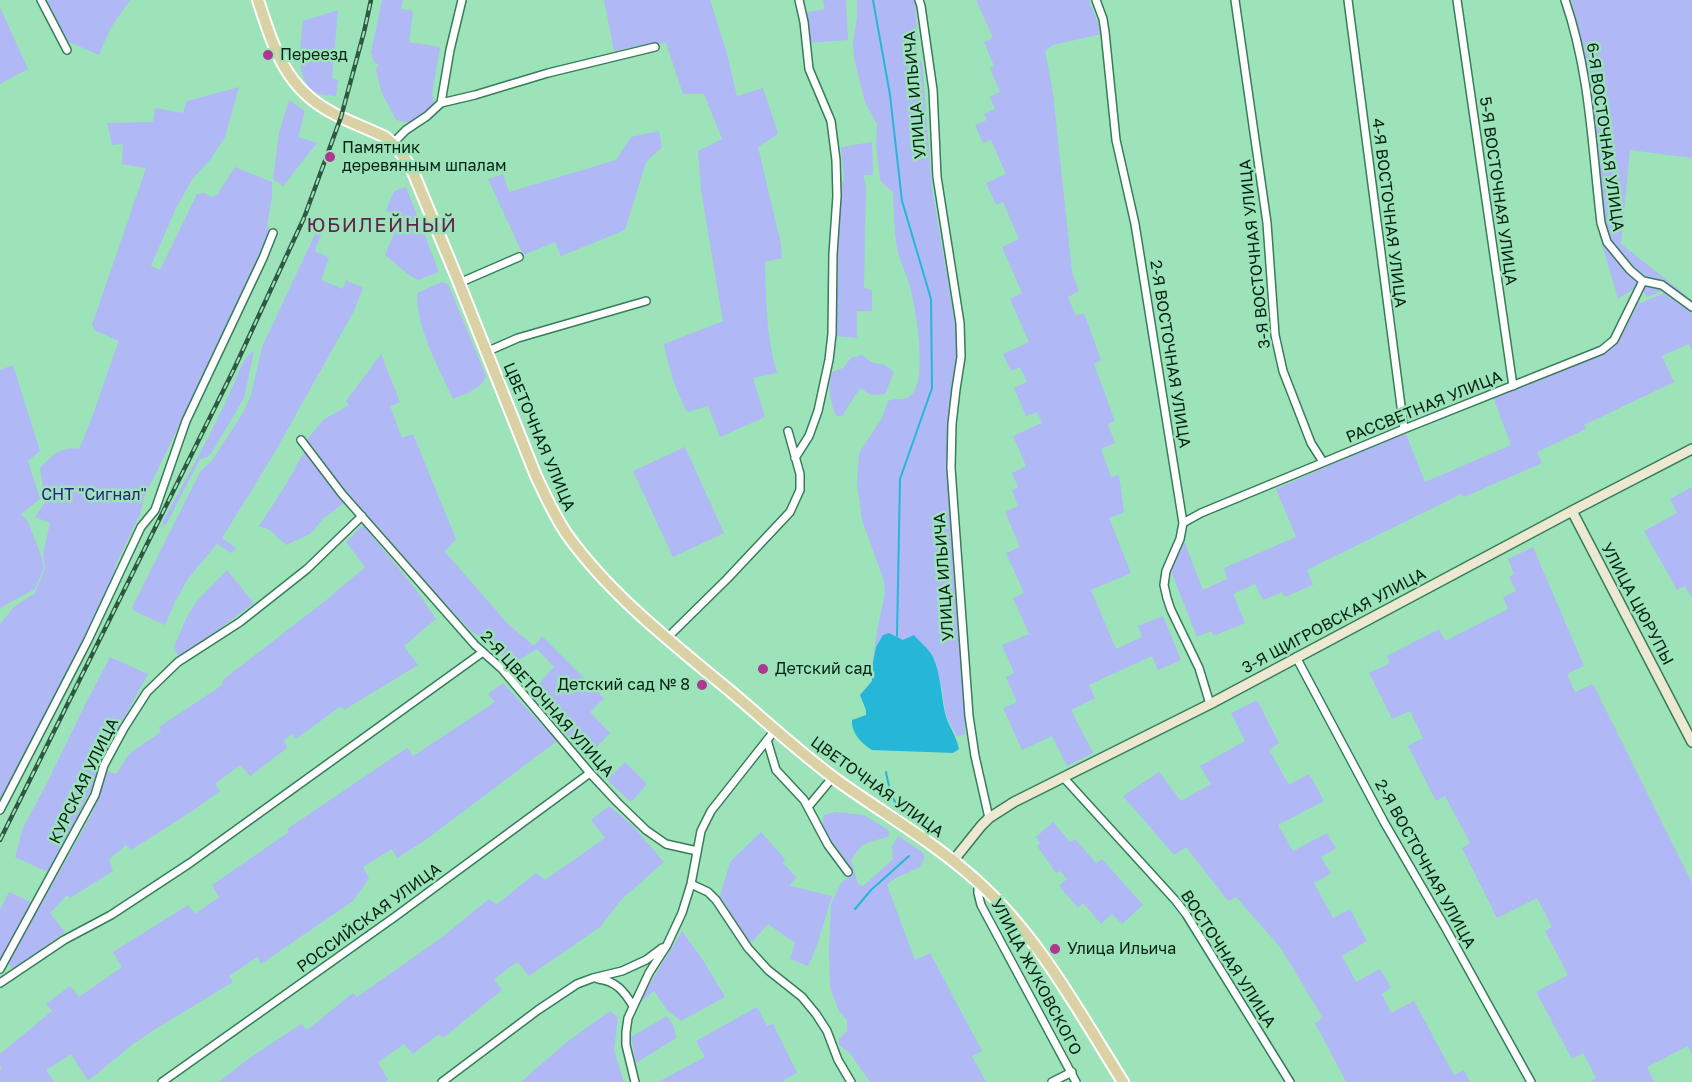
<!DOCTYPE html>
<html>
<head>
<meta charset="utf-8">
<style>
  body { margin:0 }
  canvas { display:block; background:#9ce3ba }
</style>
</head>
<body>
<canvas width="1692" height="1082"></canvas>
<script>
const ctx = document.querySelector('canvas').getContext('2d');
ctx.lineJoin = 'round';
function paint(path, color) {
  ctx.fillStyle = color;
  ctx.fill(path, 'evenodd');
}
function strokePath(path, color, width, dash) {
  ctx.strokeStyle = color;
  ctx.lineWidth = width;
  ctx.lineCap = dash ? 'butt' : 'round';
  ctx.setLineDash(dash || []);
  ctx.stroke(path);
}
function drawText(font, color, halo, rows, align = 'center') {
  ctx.font = font + ' "Golos Text",sans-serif';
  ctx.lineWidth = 5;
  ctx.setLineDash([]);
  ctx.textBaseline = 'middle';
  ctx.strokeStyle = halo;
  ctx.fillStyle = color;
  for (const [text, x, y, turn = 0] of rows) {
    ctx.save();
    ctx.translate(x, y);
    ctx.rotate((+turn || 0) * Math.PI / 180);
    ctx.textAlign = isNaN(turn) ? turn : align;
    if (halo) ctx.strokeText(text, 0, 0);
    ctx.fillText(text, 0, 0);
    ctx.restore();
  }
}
const green = new Path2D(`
  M47,0H130L110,29L99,55L67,41Z
  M382,0H403L401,9L413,11L409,42L440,47L432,94L434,102L431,109L411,123L396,120L381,91L376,69L379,65L374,62L371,53Z
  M604,0H710L726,50L737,96L763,88L777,130L778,134L758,147L781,244L782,258L765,262C766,299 766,337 777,373L753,378L765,417L720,437L708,406L687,412C676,390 668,367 664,344L723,321L701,190L698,151L722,139L704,94H683L666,43L642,45L614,51Z
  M823,0H846L848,40L808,43L805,13L825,9Z
  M857,0H915L918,45L917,49L913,50V54L922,62L932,188L957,336V364L948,427L947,467L965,724V734L957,737L946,716L942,689L934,659L929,651L914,636L903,640L889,634L883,635L876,647L872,667L877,631L885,593L884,581L862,520L857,483L859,453L882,418L888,401C897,397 906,402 913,393C927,377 916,305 909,284C906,273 901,263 898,253C894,234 894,212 893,192L881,182L880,178L876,146L877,124L865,102L854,58L853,42L857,18Z
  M976,0H1089L1102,34L1053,45L1045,51L1053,93L1072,272L1079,291L1068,297L1076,316L1084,313L1101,360L1094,364L1115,421L1108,424L1115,443L1101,449L1111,477L1119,475L1124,512L1109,518L1131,573L1091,590L1116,649L1142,637L1138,626L1163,616L1181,660L1158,670L1152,656L1089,685L1095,698L1071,710L1093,753L1067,766L1052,736L1022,750L1003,708L1017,702L1006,677L1014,673L1002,645L1029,634L1013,598L1024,593L1006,553L1020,547L1005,512L1018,506L1012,490L1018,487L1012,473L1026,466L1013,436L1042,423L1037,412L1026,416L1014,388L1027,382L1020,367L1011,371L1003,354L1029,342L1010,299L1022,293L1002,247L1019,239L1003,202L996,205L986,183L1006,174L991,140L983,143L975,125L987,120L984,114L995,109L990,97L1000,92L990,68L994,66L984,42L993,38Z
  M1571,0H1692V158L1630,150L1621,244L1687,296L1667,289L1647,297L1640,285L1618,299L1600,237L1592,187V111L1584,53Z
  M0,7L28,69L0,84Z
  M338,10L332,78L338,80L336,96C330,95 322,96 317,93C293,81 301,42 303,21Z
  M239,87L225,137L210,160L193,178L176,208L151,266L160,270L197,194L205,193L211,197L217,195L235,167L272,182V196L267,226L269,228L270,235L254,274L144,497L140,514L114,569L118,571L0,805V624L14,607L35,593L45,568L43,554L50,523L35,517L45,502L40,468C50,456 63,445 79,449C95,414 105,377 119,341L96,331L92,325L146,168L122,164L123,144L112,145L107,123L153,122L155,108L183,113L187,101Z
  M289,100L305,111L298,137L317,143L283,186L273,179L279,133Z
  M659,131L662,147L646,162L625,230L561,256L555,242L523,255L488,179L503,174L509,192L616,160L631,137Z
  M872,142L873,175H863L866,186L864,288L872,290V311H857V338L836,336L833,254L839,190L844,179L841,147Z
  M406,187L439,272L418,280L409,275L385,255L401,217L386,211L394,191Z
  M317,230L322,232L315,251L329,258L321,280L343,289L346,280L363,288L354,311L272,457L222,538L236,548L231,553L217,544L187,580L175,602L165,625L134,611L132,608L200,472L213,459L243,413L251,395L262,347Z
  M442,282L448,284L486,376C482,389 465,394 453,399C438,366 417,330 417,293Z
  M1664,293L1692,313V351L1689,344L1662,356L1674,382L1584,425L1586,429L1537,452L1542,463L1464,497L1461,494L1307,570L1313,585L1284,597L1282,592L1263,600L1255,584L1233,594L1245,623L1214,636L1211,631L1197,637L1171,571L1184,541L1203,590L1227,579L1224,568L1296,537L1276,489L1405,432L1425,482L1511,445L1493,397L1606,353L1617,343L1638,304Z
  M254,351L244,398L212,452L207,457L200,459L167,523L162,527L163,521C187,476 213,432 233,386C238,375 243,357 254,351Z
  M381,354L400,402L390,406L402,438L413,434L456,539L445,552L508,624L534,646L542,636L604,698L590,712L610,733L589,755L610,777L625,762L647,784L631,802C594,769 561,732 532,691L554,667L537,649L511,665L495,646L472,632L446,605L354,501L306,441L323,420L349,405L346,401Z
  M862,355L873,363L885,365L894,372L885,394L871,395L860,388L842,416H836C830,402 827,386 832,372L843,368L851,358Z
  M13,365L40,451L28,461L40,499L21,514L28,522L41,555L44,568L35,589L0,608V370Z
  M685,447L724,533L673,557L633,471Z
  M304,452L345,502L324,518L310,534L286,545L270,530L259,526L285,486Z
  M1692,487V598L1685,586L1677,590L1644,531L1677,513L1670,499Z
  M363,525L414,587L436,619L404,646L418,665L344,710L341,706L296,739L292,734L284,740L287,748L250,776L240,765L215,784L220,791L194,810L131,850L126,845L109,859L113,871L70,898L67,895L50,913L65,932L13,970L8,963L88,821L99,797L106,770L116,774L130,753L161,732L159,727L221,686L224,679L325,601L365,567L346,542Z
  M1533,547L1584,666L1567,674L1575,692L1593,684L1692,883V1055L1688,1046L1647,1067L1654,1082H1590L1596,1078L1583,1053L1572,1059L1536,992L1568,975L1545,931L1552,927L1537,898L1497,918L1462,848L1470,843L1445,796L1436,801L1408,746L1423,738L1410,711L1392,719L1369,673L1390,663L1387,656L1439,629L1445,641L1508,609L1503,597L1516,591L1509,577L1514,574L1508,559Z
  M227,570L254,603L182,657L177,654L174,646L188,615L197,601Z
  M110,657L148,674L97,767L96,781L48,872L15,857L23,828L46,785L85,705Z
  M503,683L557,741L424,841L397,858L392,849L363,867L369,878L353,901L261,964L257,957L229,976L233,982L157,1028L133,1044L88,1081L71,1054L46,1070L54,1082H0V1071L2,1069L0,1065V1054L52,1011L46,1004L70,986L79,997L122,967L113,952L188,905L195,914L219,897L212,885L289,832L287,829L407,748L413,756L495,702L488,694Z
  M1257,700L1279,743L1269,750L1289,785L1309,774L1324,801L1278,825L1293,851L1327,833L1336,848L1321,857L1331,874L1314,883L1333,918L1350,909L1367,941L1342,956L1356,982L1380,969L1391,988L1382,994L1391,1013L1414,1001L1454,1075L1464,1070L1470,1082H1346L1315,1023L1323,1018L1280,947L1236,897L1228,901L1186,847L1174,855L1123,796L1159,772L1181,801L1211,784L1200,766L1245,741L1231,713Z
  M609,806L632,825L664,862L621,900L600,927L529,976L517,962L494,979L502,990L443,1038L439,1034L413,1054L404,1044L378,1062L388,1080L385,1082H219L248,1059L301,1024L307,1030L353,993L357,997L441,938L489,899L496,905L536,873L545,880L605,838L591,820Z
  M835,812L864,815L888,830L889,836C869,844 865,838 851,860L858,884L863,886L893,859L892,847L898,836L922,852L925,857L920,867L894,879L887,885L915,960L930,953L982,1051L972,1056L986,1082H870L849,1052L839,1045V1039L847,1031V1020L839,1011L830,987L829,951L831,904L841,883L850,876L848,865L822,827L824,815Z
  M1053,822L1070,842L1075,839L1096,863L1102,859L1143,905L1122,924L1112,914L1101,924L1083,903L1078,908L1059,886L1067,879L1060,871L1056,873L1037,846L1040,843L1036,837Z
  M761,832L785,859L783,863L796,877L790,886L832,896L816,948L808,966L790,959L795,943L768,924L752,942H748L720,896L730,862Z
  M9,892L33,903L0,960V910Z
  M682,931L703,960L725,997L681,1021L667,1010L654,991L637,1005Z
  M757,1007L767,1026L773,1024L797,1073L784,1080V1082H658L705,1057L696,1041Z
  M610,1011L618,1018L614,1050L624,1082H521L567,1042Z
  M667,1016L674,1027L676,1038L636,1063L631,1037Z`);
const water = new Path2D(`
  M889,633L903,640L914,635C920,642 929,649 933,657C941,675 941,695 945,713C948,726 956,734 959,749L953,753L872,750C861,743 851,733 852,720L866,715V710L860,695L872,681V667L876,647L883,635Z`);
const stream = new Path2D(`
  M873,0L890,95L902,201L931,299L932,388L900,479L897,636
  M886,772C893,810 896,804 927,821L929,829
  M855,909L871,890L909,856`);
const street = new Path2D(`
  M41,0L67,50
  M919,0L921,6L933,90L937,177L960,323L961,357L956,389L952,424L951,468L969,716L975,756L989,818
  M1096,0L1103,19L1105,32L1116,140L1135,224L1183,523L1180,539L1166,571L1164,585L1167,598L1171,610L1199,668L1210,704
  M1235,0L1267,223L1275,335L1283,371L1311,443L1323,462
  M1348,0L1404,429
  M1457,0L1513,386
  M1565,0C1590,72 1592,148 1601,223L1607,242L1630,270L1643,281L1662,285L1692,307
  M441,103L475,95L548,73L655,47
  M393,143L406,130L427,116L441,103L450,50L462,0
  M459,283L519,257
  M486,352L518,338L646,301
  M301,440L342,494L388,546L475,645L502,669L590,773L617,802L646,830L666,844L697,851
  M795,458L809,436L818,411L829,360L832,334L833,254L837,196L836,160L831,121L809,69L804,22L799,0
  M1183,523L1201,513L1404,429L1602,350L1614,340L1643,281
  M667,638L727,579L790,512L800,490V474L788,431
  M1296,657L1384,822L1445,927L1531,1082
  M767,740L776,770L804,800L828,845L848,872
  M1063,777L1176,901L1186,914L1290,1082
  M808,807L833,777
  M0,810L88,640L141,527L155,510L186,421L263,258L273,233
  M978,883V893L981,905L1076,1082
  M691,884L708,892L716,900L748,948L768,970L802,997L816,1014L827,1031L838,1060L851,1082
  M0,969L95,795L104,765L124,728L147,692L178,662L240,622L307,569L362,516
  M598,979C616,981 624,991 633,1006
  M0,983L64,940L111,915L190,863L483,652
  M162,1082L396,916L590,773
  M442,1082L538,1010L577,984L593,978L622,971L646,960L662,948
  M635,1082L626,1045V1032L628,1018L649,973L667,945L682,913L691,884L701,831L711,811L775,730
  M1052,1082L1072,1072`);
const secondary = new Path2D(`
  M1572,511L1692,742
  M953,861L981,826L989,818L1014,802L1210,704L1572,511L1692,449`);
const primary = new Path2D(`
  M258,0C273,46 285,88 331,112C348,122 367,128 385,137C398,147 405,158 413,172L457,278L536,476C545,495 554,515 566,533C608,593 672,643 729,690C766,721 801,754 841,783C886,815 935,843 977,881C1039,937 1079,1012 1123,1082`);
const rail = new Path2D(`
  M0,840L234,369L304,218L341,117L364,32L371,0`);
const markers = [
  [268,55,6,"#ac3891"],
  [330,157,6,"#ac3891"],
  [763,669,6,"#ac3891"],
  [702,685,6,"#ac3891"],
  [1055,949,6,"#ac3891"]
];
const poiNames = [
  ["Переезд",280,55],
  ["Памятник",342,148],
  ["деревянным шпалам",342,166],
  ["Детский сад",775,669],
  ["Детский сад № 8",690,685,"right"],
  ["Улица Ильича",1067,949]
];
const streetNames = [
  ["УЛИЦА ИЛЬИЧА",915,95,-95],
  ["6-Я ВОСТОЧНАЯ УЛИЦА",1605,137,82],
  ["5-Я ВОСТОЧНАЯ УЛИЦА",1498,191,82],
  ["4-Я ВОСТОЧНАЯ УЛИЦА",1389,213,83],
  ["3-Я ВОСТОЧНАЯ УЛИЦА",1255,254,-96],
  ["2-Я ВОСТОЧНАЯ УЛИЦА",1170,354,81],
  ["РАССВЕТНАЯ УЛИЦА",1424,407,-22],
  ["ЦВЕТОЧНАЯ УЛИЦА",539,437,67],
  ["УЛИЦА ИЛЬИЧА",944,577,-94],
  ["УЛИЦА ЦЮРУПЫ",1637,604,62],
  ["3-Я ЩИГРОВСКАЯ УЛИЦА",1334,621,-28],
  ["2-Я ЦВЕТОЧНАЯ УЛИЦА",547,704,48],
  ["КУРСКАЯ УЛИЦА",84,781,-64],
  ["ЦВЕТОЧНАЯ УЛИЦА",877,787,36],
  ["2-Я ВОСТОЧНАЯ УЛИЦА",1425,864,61],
  ["РОССИЙСКАЯ УЛИЦА",369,918,-36],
  ["ВОСТОЧНАЯ УЛИЦА",1228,959,57],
  ["УЛИЦА ЖУКОВСКОГО",1036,977,62]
];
const parkNames = [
  ["СНТ \"Сигнал\"",94,495]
];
const quarterNames = [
  ["ЮБИЛЕЙНЫЙ",382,226]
];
paint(green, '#b0b8f5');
paint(water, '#26b6d7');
strokePath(stream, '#26b6d7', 2);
strokePath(street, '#377d59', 10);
strokePath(secondary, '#377d59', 12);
strokePath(primary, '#fff', 14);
strokePath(street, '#fff', 7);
strokePath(secondary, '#ece8d2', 9);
strokePath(primary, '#dad1a4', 10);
strokePath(rail, '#2e5842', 4.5);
strokePath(rail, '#9ce3ba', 2, [7]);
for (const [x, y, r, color] of markers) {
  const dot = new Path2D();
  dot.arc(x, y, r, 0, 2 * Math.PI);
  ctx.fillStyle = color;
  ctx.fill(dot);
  strokePath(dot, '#9ce3ba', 2);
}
drawText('16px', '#042213', '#9ce3ba', poiNames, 'left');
drawText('16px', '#042213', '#9ce3ba', streetNames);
drawText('16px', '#2a2080', '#9ce3ba', parkNames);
ctx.letterSpacing = '1.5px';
drawText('20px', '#5e254f', '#9ce3ba', quarterNames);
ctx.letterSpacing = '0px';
</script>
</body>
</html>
